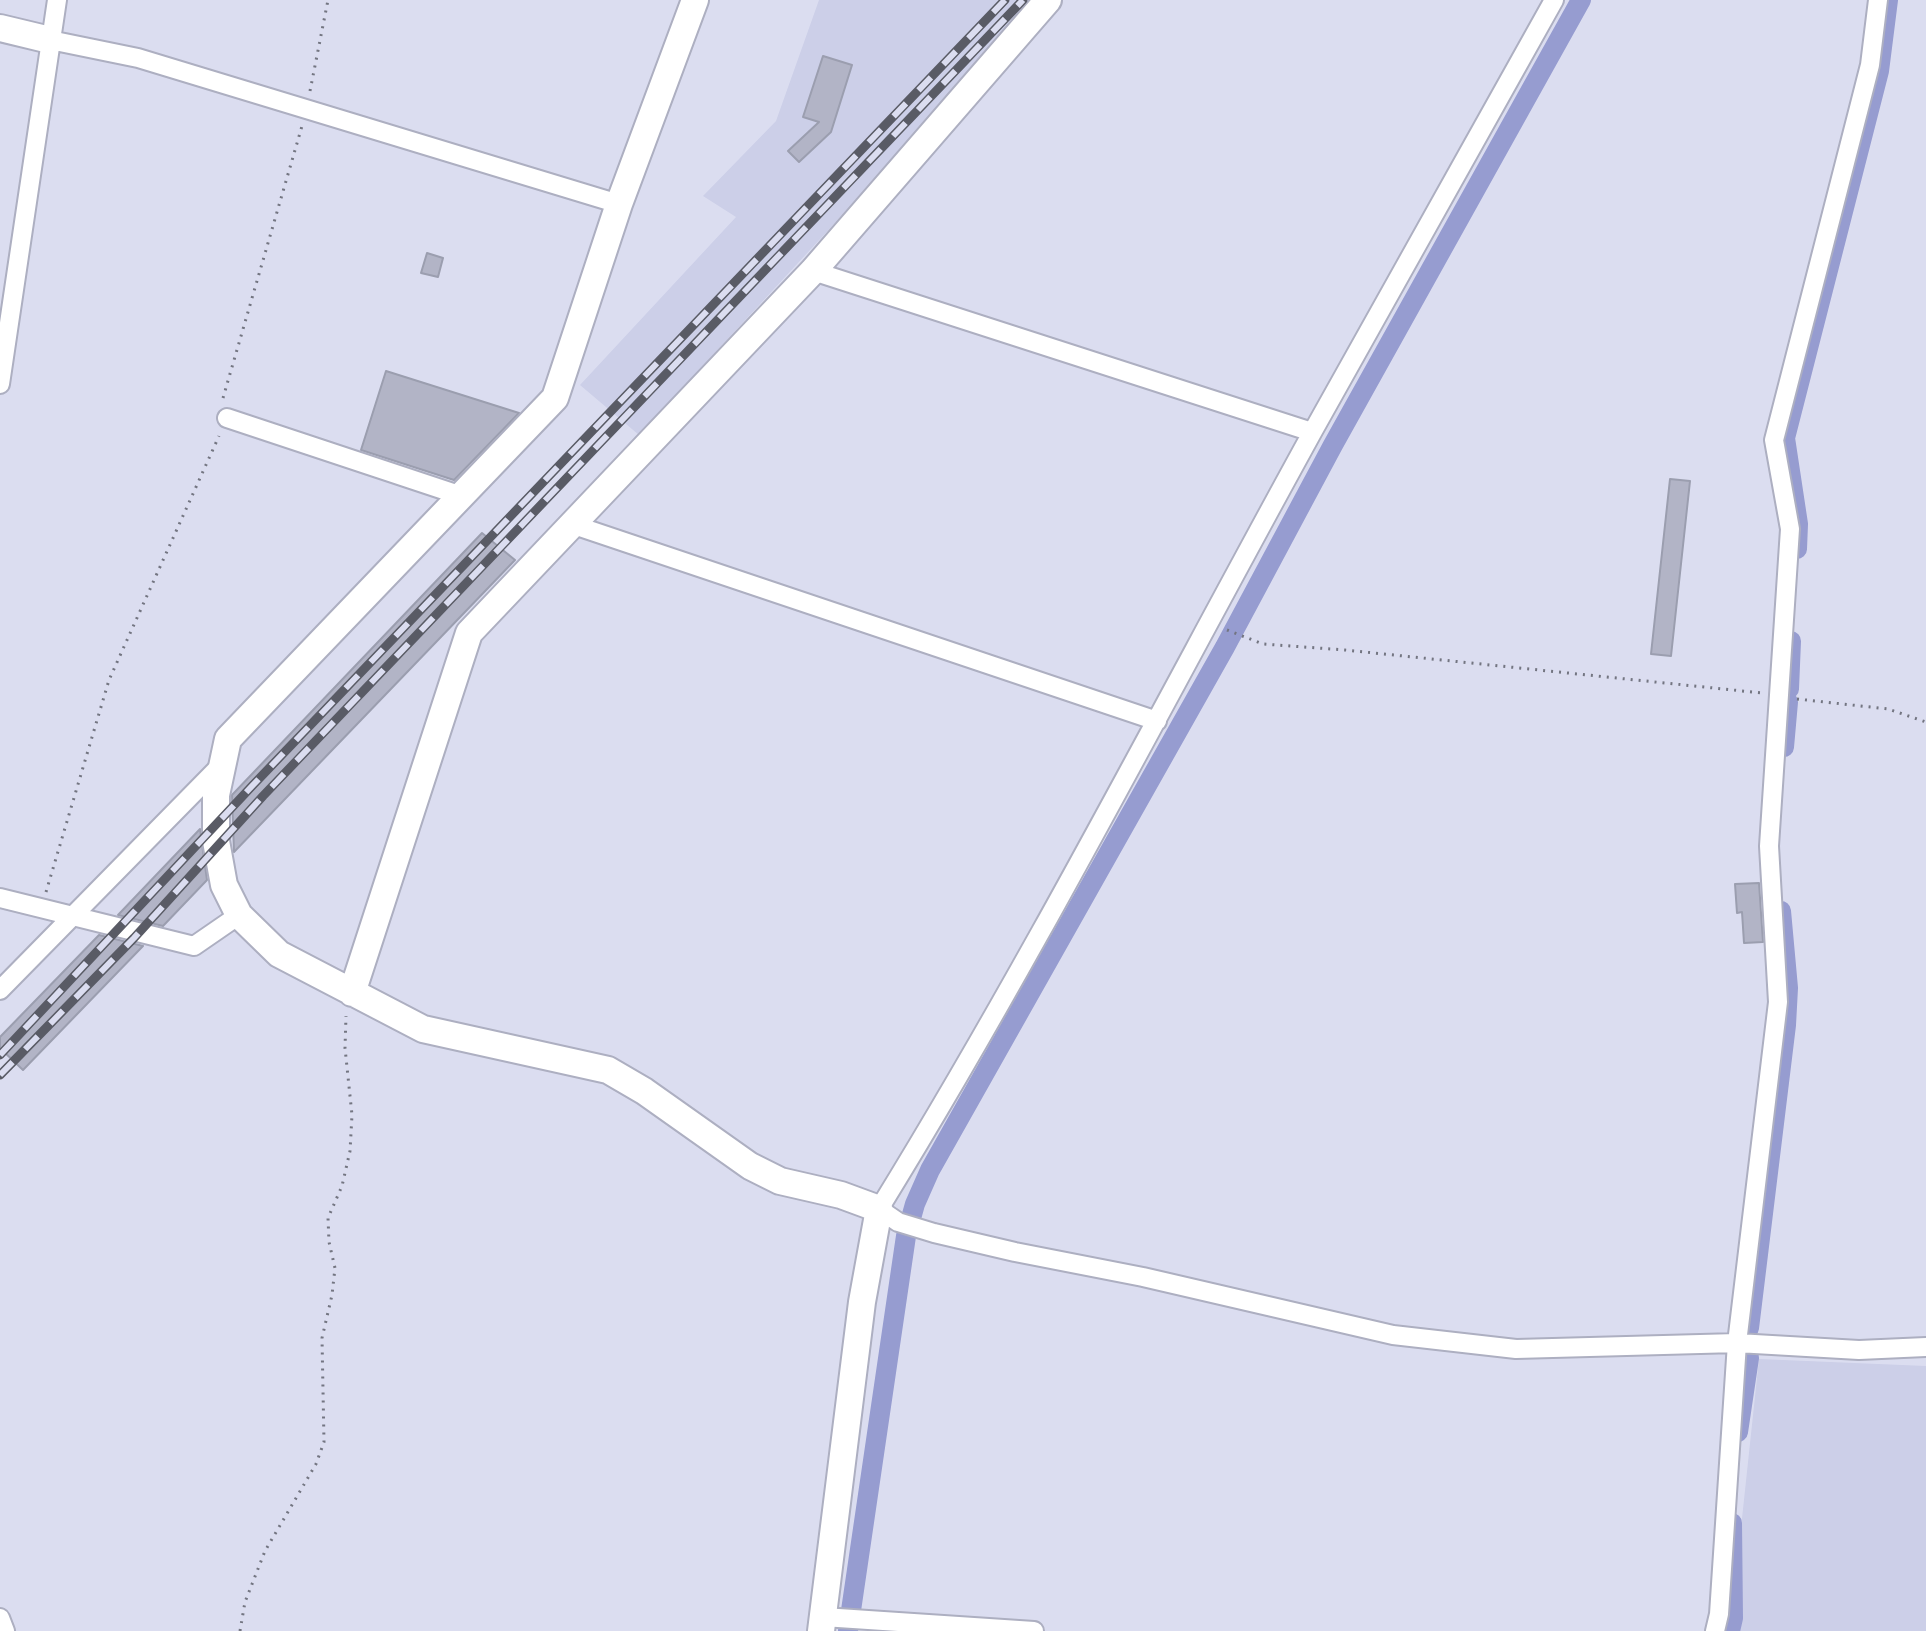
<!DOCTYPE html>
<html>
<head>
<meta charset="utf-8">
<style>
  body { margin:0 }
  canvas { display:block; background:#dbddf0 }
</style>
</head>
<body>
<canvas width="1926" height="1631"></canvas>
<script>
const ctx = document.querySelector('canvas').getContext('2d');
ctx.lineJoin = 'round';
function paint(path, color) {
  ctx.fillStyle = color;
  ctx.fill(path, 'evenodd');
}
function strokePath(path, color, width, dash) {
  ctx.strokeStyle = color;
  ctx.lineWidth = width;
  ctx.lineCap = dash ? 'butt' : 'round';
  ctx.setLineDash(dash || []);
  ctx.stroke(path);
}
const built = new Path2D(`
  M819,0H1041L639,435L580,385L736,217L703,196L776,121Z
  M1759,1359L1926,1366V1631H1730Z`);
const canal = new Path2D(`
  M1797,549L1798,524L1785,438L1879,71L1888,0
  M1789,689L1791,641
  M1784,747L1788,702
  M1749,1328L1786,1025L1788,988L1781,911
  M1738,1432L1749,1358
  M848,1631L906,1236L915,1204L930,1170L1225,647L1333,445L1581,0
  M1730,1631L1733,1618L1732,1523`);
const building = new Path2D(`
  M823,56L852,65L831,132L799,162L788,151L819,122L803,117Z
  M427,253L443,258L438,277L421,273Z
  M386,371L519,413L454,480L361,450Z
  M1670,479L1690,481L1671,656L1651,654Z
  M482,533L515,560L234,852L232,795Z
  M200,829L207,880L163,926L118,915Z
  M1759,883L1763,942L1744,943L1742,912L1737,913L1735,884Z
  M99,935L143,946L23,1070L0,1048V1037Z`);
const path = new Path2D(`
  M310,91L328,0
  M223,398L302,126
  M1227,630L1263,644L1345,650L1762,693
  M1797,699L1888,709L1926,722
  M46,892L109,680L219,436
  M240,1631L245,1602L265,1551L316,1464L324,1442L322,1338L332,1295L335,1268L329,1242L328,1218L342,1186L350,1151L352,1115L345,1048L346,1016`);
const street = new Path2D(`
  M1554,0C1474,144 1392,287 1313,431C1170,691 1035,956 879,1209L898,1222L934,1233L1015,1252L1143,1277L1393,1335L1516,1349L1737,1343L1859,1350L1926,1347
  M50,40L138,58L619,204
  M813,271L1312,432
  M0,384L57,0
  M227,418L462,496
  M574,525L1157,721
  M0,898L194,946L239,915
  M0,990L222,764
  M823,1617L1034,1631
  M0,1618L5,1631
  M1715,1631L1719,1614L1737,1343L1778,1002L1769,846L1790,529L1774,440L1870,65L1878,0`);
const secondary = new Path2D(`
  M695,0L619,204L555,398L228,739L216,795V841L224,885L239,915L279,954L423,1029L608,1070L644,1091L750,1166L780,1181L841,1195L879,1209L862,1302L821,1631
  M0,28L50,40
  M352,993L469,633L813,271L1048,0`);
const rail = new Path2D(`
  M0,1055L253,785L1005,0
  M0,1075L134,938L263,796L1023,0`);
paint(built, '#cccfe8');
strokePath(canal, '#969cd0', 20);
paint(building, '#b2b4c6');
strokePath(building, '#9b9eaf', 2);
strokePath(street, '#adafc1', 22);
strokePath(secondary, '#adafc1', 30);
strokePath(path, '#737581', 3, [2, 6]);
strokePath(street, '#fff', 18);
strokePath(secondary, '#fff', 26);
strokePath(rail, '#595b65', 9);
strokePath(rail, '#dbddf0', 6, [18]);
</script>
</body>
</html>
